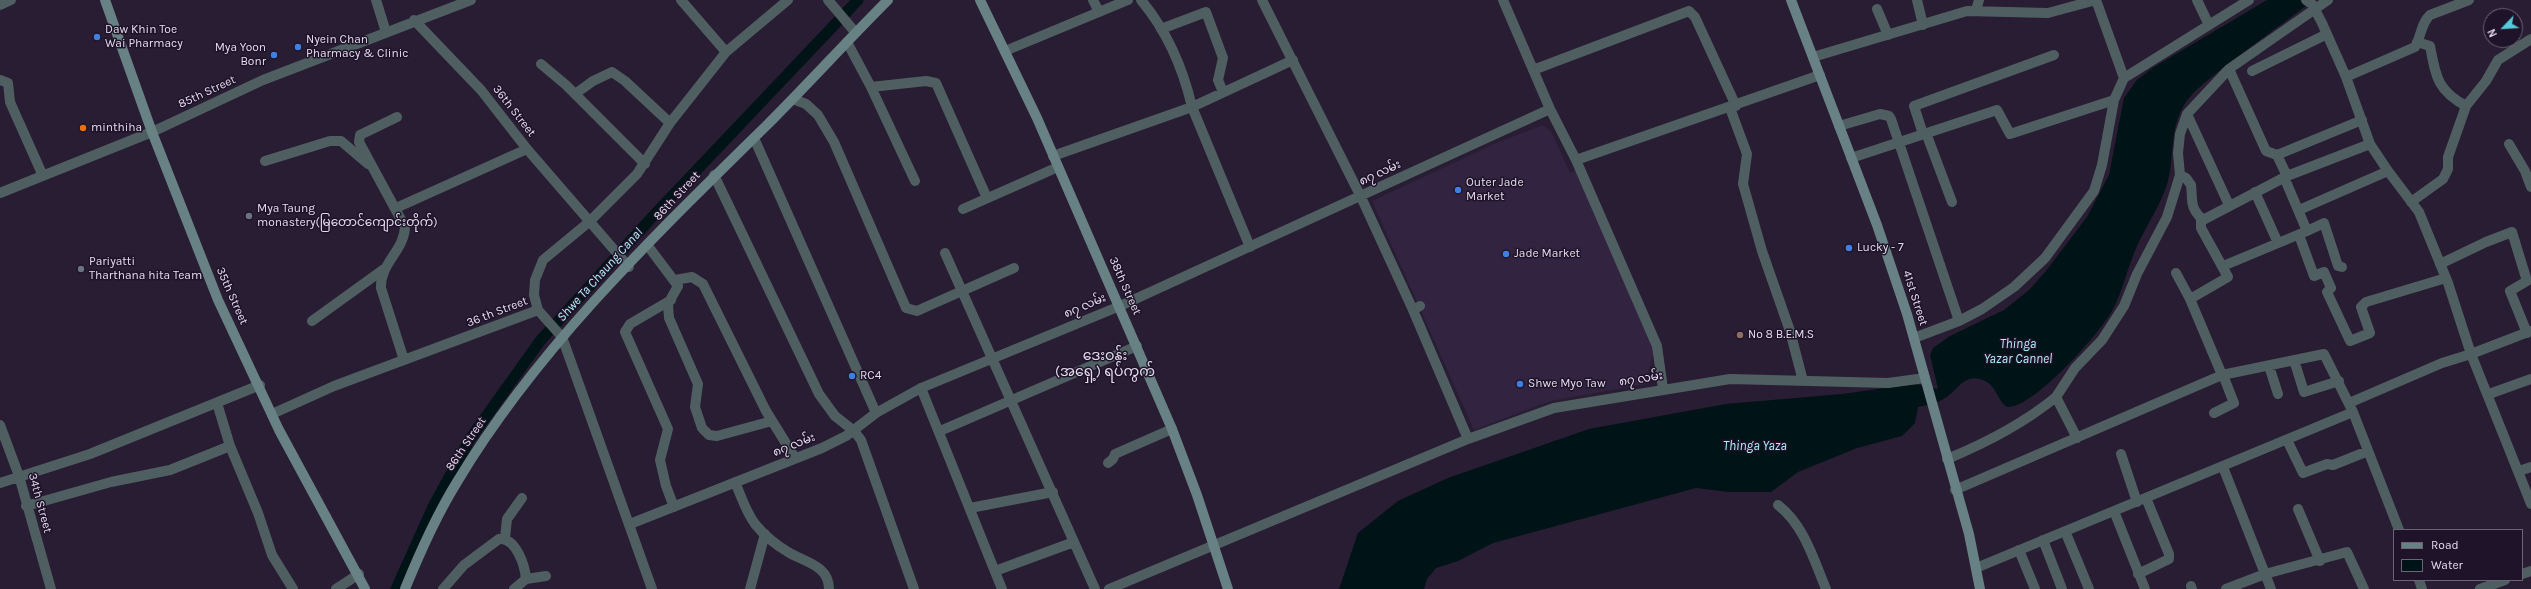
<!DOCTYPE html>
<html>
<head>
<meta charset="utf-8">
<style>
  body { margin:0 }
  #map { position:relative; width:2531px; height:589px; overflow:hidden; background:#281d33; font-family:Karla,sans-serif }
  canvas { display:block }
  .legend { position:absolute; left:2393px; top:529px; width:130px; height:52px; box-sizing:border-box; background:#1e1329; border:1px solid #6d6377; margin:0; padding:5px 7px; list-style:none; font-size:12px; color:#e3dcec }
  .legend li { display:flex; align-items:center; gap:8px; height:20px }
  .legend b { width:20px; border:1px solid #6d6377 }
  .north { position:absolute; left:2483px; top:8px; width:40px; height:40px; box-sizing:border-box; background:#1e1329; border:1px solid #6d6377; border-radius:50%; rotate:245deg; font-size:11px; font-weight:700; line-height:16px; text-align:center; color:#e3dcec }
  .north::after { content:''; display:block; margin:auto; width:14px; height:18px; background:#53cbda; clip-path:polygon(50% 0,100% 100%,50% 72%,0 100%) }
</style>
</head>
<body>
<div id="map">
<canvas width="2531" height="589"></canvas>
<ul class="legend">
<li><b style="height:5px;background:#678185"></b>Road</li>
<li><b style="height:11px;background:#001316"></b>Water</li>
</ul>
<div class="north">N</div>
</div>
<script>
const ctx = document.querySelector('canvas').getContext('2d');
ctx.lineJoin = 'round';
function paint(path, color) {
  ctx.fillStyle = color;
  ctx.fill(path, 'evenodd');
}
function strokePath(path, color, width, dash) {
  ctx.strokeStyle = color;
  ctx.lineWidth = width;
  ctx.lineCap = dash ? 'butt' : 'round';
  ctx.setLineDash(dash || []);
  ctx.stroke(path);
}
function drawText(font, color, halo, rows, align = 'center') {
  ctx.font = font + ' Karla,"Noto Sans Myanmar",sans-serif';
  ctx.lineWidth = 3;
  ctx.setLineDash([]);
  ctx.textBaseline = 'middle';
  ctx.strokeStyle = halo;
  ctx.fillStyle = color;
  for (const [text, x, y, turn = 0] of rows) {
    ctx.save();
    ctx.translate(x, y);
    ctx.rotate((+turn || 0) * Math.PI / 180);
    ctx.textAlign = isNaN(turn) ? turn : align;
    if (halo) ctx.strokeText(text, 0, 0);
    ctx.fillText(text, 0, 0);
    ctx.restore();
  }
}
const built = new Path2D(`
  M1543,125L1552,133L1570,173L1578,169L1655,348L1645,384L1550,401L1474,430L1372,201L1494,144Z`);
const water = new Path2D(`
  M2267,0H2313C2282,25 2250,46 2219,71C2207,81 2190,93 2183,107C2170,130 2174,156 2168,181C2161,205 2147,224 2137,246C2127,268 2123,291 2112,311C2099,334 2033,409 2007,407C1997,400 1997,387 1985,381C1964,371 1957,392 1945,398C1938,403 1926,405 1918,407L1915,423L1902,436L1857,448L1798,472L1771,492H1729L1696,488L1493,543L1458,561L1436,568L1427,579L1424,589H1339L1358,533L1398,501L1448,478L1589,429L1726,404L1842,394L1915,384L1938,389L1930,355L1933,348L1950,336L2004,310L2029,290L2046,271L2087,217L2109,175L2124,98L2137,80L2154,67Z`);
const canal = new Path2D(`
  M396,589L433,507L470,439L540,341L655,214L858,0`);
const street = new Path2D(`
  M376,0L386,32
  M681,0L726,52
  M828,0L855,32
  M1093,0L1099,12
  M1141,0C1166,30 1183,68 1192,107L1293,60
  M1262,0L1361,197L1413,310
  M1503,0L1550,109L1576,160L1820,75
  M1917,0L1923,25
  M2096,0L2124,78
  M2197,0L2209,25
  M2306,0L2312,4L2322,23L2346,77L2370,144L2388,171L2419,212L2448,283L2471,354L2531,504
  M0,5L11,0
  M1877,9L1888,35
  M1976,10L1979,0
  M414,20L481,90L527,149L629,267
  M1161,29L1206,12L1223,58L1218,80L1223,92
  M847,42L871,87L915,181
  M2417,42L2430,46C2436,77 2437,90 2466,106
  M1005,51L1128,0
  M1813,57L1967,11L2048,13L2096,0
  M541,64L566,85L645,164
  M2229,69L2266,151L2277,155L2287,176
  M1533,70L1689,11L1695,17L1736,106
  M2252,71L2327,34
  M2346,77L2415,47C2421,37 2421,23 2430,15L2469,0
  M0,80L8,83L10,102L43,176
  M871,87L926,81L936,83L987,198
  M575,94L593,81L612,72L625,81L670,123
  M793,99L806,104L818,115L834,142L906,308L917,311L928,306L1014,268
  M1730,108L1747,154L1743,184L1762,251L1790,331L1803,381
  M2187,114L2229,205
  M397,117L360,135L359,142L405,227C404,251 380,263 381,288L404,360
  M1839,126L1880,114L1889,116L1891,119L1959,321
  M1926,133L1952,202
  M1923,134L1914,106L2054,55
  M754,138L876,413
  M2509,144L2525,171L2531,187
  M2277,155L2362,120
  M1053,156L1192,107L1250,247
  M1851,158L1997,110L2010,134L2114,100
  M1576,160L1657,346L1663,389
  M265,161L330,141H341L368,164
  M714,175L819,394L835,416L854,431L861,440L914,589
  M2180,175L2186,178L2191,185C2193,201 2189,207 2203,220
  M2255,192L2278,243
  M0,193L152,132L263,80L471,0
  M2411,202L2443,179L2448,169V157L2466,106L2486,81L2498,60L2531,39
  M396,208L527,149
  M963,209L1058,167
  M2299,210L2388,171
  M2307,231L2324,223L2338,266L2342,267
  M2299,235L2314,276L2324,272L2331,288L2327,292L2350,341L2370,333L2361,307L2366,302L2446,278
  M648,246L678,286L668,304L669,318L698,384L695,407L702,428L709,435L717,436L772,421
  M945,253L1095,589
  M2440,264L2486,242L2512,232L2527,281L2510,291L2527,333
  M2223,266L2307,231L2284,177
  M2176,273L2190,299
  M675,280L692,277L703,284L766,411L795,458
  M671,300L630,324L625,332L668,429L660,460L666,486L674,507
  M1420,306L1413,310L1468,439
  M538,310L534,295L535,280L543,260L589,222L637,174L670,123L726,52L788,0
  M312,321L384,269
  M1914,338L1959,321L1982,309L2014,287L2045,258L2094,191L2102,165L2114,100L2124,78L2249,0
  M2294,360L2304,392L2339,381
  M2269,366L2278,394
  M2222,375L2190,299L2228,277L2201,228V221L2287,176L2370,144
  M921,388L1002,589
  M2489,394L2531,379
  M2056,397L2075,368L2102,340L2124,306L2137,274L2167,217L2180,175L2178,153L2180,134L2187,114L2229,69L2328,0
  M217,403L230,446L258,513L272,555L293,589
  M2349,403L2442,363L2471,354L2531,331
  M2214,413L2234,403L2223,375
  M272,414L334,386L538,310L562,337L652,589
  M0,425L19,476L51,589
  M940,431L1137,346
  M2287,440L2303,473L2327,464L2333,465L2368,451
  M2121,454L2137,502
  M1947,459C1986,443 2023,424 2056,397L2077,438
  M1108,463L1113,459L1115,454L1172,429
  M2223,467L2271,589
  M2519,471L2531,467
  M735,482C741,496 746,512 755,524C764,535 776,545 788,552C804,562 829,565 829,589
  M0,483L90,454L260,385
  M1955,490L2222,375L2324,354L2353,412L2399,530
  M1778,505C1804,525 1814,560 1826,589
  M26,506L111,482L170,470L230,446
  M970,508L1053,492
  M2298,509L2320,561
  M2114,511L2145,589
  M630,524L822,448L846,436L876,413L921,388L1120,306L1550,109
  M2065,531L2089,589
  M505,538L507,519L522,498
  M2043,540L2062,589
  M2019,550L2035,589
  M1976,568L2353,412
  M995,571L1074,542
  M2138,574L2169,559V554L2146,498
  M2522,574L2531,571
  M2419,580L2422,589
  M2191,586L2192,589
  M336,589L359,574
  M443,589L464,565L499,539C516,537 525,566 526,579
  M514,589L526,579L546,576
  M750,589L765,534
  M1109,589L1468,439L1554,408L1730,379L1888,383L1925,378
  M2226,589L2265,574L2347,552L2364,589
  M2480,589L2505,580`);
const secondary = new Path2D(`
  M105,0L152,132L218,300L279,430L365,589
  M980,0L1037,118L1172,429L1197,495L1228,589
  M1791,0L1877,225L1907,314L1969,534L1980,589
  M405,589C420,552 436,516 457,482C538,347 656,234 767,125C808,84 847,41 888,0`);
const markers = [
  [97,37,4,"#3f7fe0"],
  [298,47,4,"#3f7fe0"],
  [274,55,4,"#3f7fe0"],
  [83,128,4,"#e8710a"],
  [1458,190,4,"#3f7fe0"],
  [249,216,4,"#6b7280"],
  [1849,248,4,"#3f7fe0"],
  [1506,254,4,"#3f7fe0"],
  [81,269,4,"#6b7280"],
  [1740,335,4,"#8d6e63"],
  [852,376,4,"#3f7fe0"],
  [1520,384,4,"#3f7fe0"]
];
const poiNames = [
  ["Daw Khin Toe",105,30],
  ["Wai Pharmacy",105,44],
  ["Nyein Chan",306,40],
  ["Pharmacy & Clinic",306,54],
  ["Mya Yoon",266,48,"right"],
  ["Bonr",266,62,"right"],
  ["minthiha",91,128],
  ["Outer Jade",1466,183],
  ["Market",1466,197],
  ["Mya Taung",257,209],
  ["monastery(မြတောင်ကျောင်းတိုက်)",257,223],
  ["Lucky - 7",1857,248],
  ["Jade Market",1514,254],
  ["Pariyatti",89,262],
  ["Tharthana hita Team",89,276],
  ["No 8 B.E.M.S",1748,335],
  ["RC4",860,376],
  ["Shwe Myo Taw",1528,384]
];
const streetNames = [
  ["85th Street",207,92,-25],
  ["36th Street",514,111,52],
  ["၈၇ လမ်း",1380,173,-25],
  ["86th Street",677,196,-47],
  ["38th Street",1125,286,66],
  ["35th Street",232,296,66],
  ["41st Street",1915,298,72],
  ["၈၇ လမ်း",1085,306,-23],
  ["36 th Street",497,312,-21],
  ["၈၇ လမ်း",1641,379,-9],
  ["86th Street",466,444,-56],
  ["၈၇ လမ်း",794,445,-22],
  ["34th Street",40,503,75]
];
const waterNames = [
  ["Shwe Ta Chaung Canal",600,275,-48],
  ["Thinga",2018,344],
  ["Yazar Cannel",2018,359],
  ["Thinga Yaza",1755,446]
];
const quarterNames = [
  ["ဒေးဝန်း",1105,356],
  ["(အရှေ့) ရပ်ကွက်",1105,372]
];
paint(built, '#322441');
paint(water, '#001316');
strokePath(canal, '#001316', 11);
strokePath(street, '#4f5f61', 10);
strokePath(secondary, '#678185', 10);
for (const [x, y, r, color] of markers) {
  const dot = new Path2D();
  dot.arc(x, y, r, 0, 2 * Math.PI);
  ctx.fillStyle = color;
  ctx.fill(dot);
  strokePath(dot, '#1e1329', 1.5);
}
drawText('12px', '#e3dcec', '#1e1329', poiNames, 'left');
drawText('12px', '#e3dcec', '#1e1329', streetNames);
drawText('italic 13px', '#b3f1f9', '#1e1329', waterNames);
drawText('14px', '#e3dcec', '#1e1329', quarterNames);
</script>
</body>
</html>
